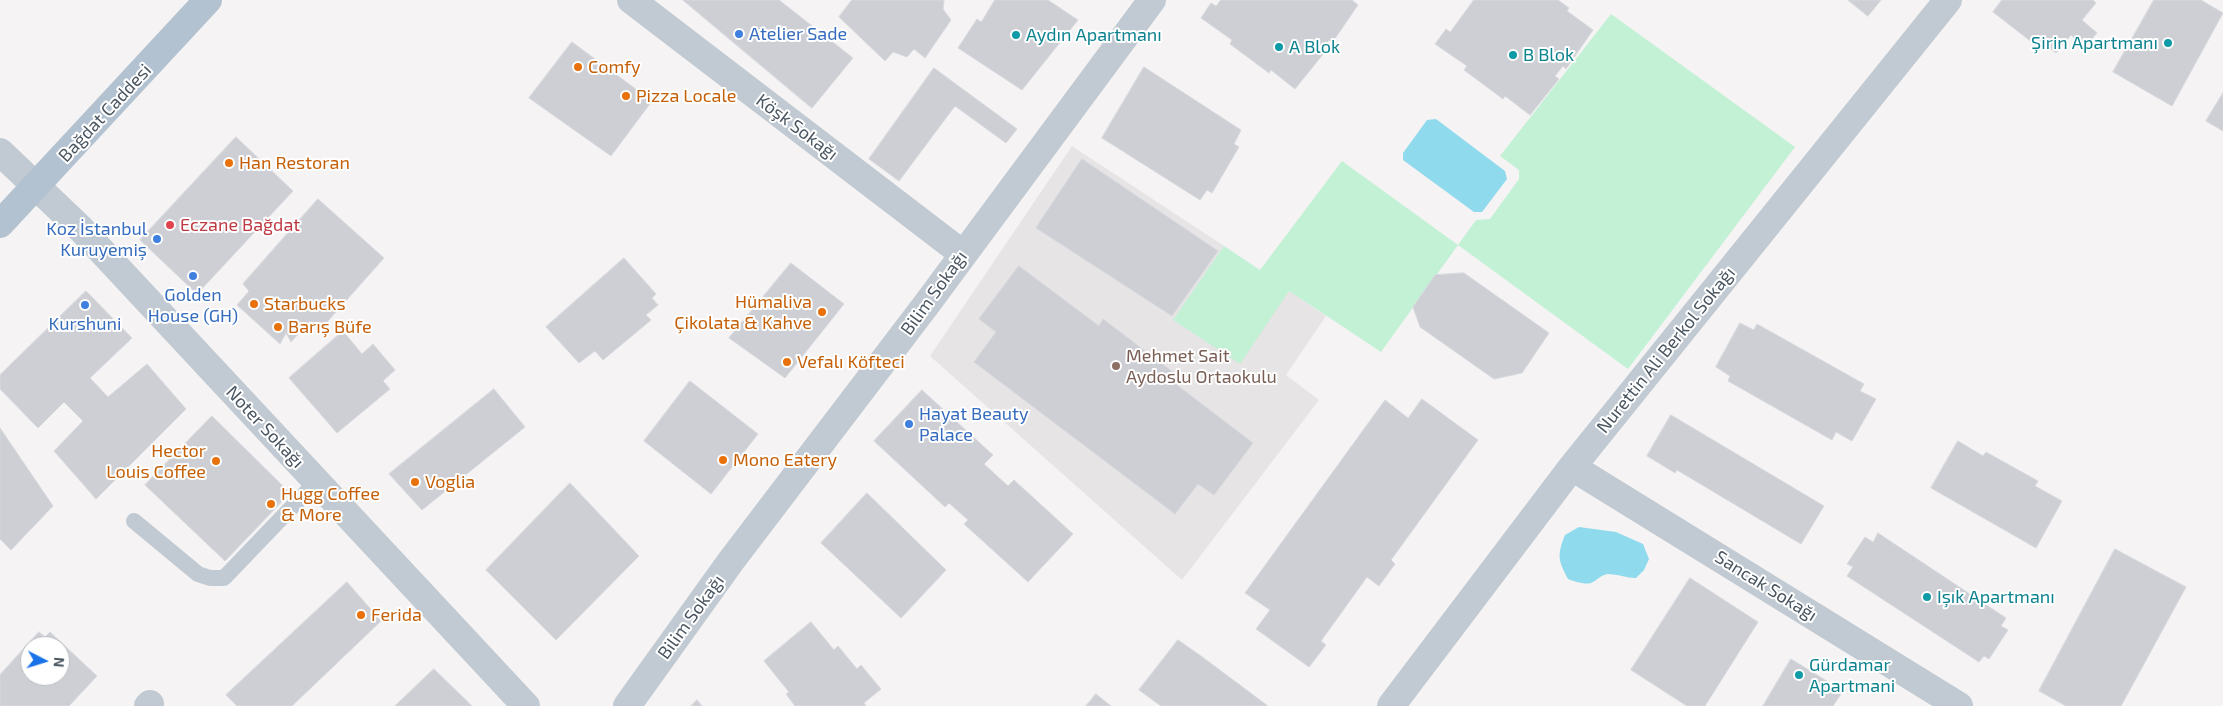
<!DOCTYPE html>
<html>
<head>
<meta charset="utf-8">
<style>
  body { margin:0 }
  #map { position:relative; width:2223px; height:706px; overflow:hidden; background:#f5f3f3; font-family:"Exo 2",sans-serif }
  canvas { display:block }
  .north { position:absolute; left:20px; top:636px; width:50px; height:50px; box-sizing:border-box; background:#fff; border:1px solid #b7bbc0; border-radius:50%; rotate:95deg; font-size:14px; font-weight:700; line-height:20px; text-align:center; color:#4a5661 }
  .north::after { content:''; display:block; margin:auto; width:18px; height:22px; background:#1a73e8; clip-path:polygon(50% 0,100% 100%,50% 72%,0 100%) }
</style>
</head>
<body>
<div id="map">
<canvas width="2223" height="706"></canvas>
<div class="north">N</div>
</div>
<script>
const ctx = document.querySelector('canvas').getContext('2d');
ctx.lineJoin = 'round';
function paint(path, color) {
  ctx.fillStyle = color;
  ctx.fill(path, 'evenodd');
}
function strokePath(path, color, width, dash) {
  ctx.strokeStyle = color;
  ctx.lineWidth = width;
  ctx.lineCap = dash ? 'butt' : 'round';
  ctx.setLineDash(dash || []);
  ctx.stroke(path);
}
function drawText(font, color, halo, rows, align = 'center') {
  ctx.font = font + ' "Exo 2",sans-serif';
  ctx.lineWidth = 4;
  ctx.setLineDash([]);
  ctx.textBaseline = 'middle';
  ctx.strokeStyle = halo;
  ctx.fillStyle = color;
  for (const [text, x, y, turn = 0] of rows) {
    ctx.save();
    ctx.translate(x, y);
    ctx.rotate((+turn || 0) * Math.PI / 180);
    ctx.textAlign = isNaN(turn) ? turn : align;
    if (halo) ctx.strokeText(text, 0, 0);
    ctx.fillText(text, 0, 0);
    ctx.restore();
  }
}
const education = new Path2D(`
  M1072,146L1224,246L1326,316L1286,375L1319,400L1182,580L930,356Z`);
const green = new Path2D(`
  M1611,14L1795,147L1628,369L1458,245L1381,352L1289,291L1240,364L1173,320L1224,246L1260,270L1342,161L1458,245L1476,220L1490,219L1519,179V170L1500,156Z`);
const water = new Path2D(`
  M1436,119L1505,171L1507,179L1482,212H1474L1403,160V153L1427,120Z
  M1579,527L1616,532L1643,544L1649,559L1644,570L1636,578C1627,578 1617,574 1608,574C1600,575 1598,580 1591,583C1584,585 1574,581 1568,579C1558,560 1557,555 1565,535Z`);
const building = new Path2D(`
  M683,0H779L853,58L812,108Z
  M852,0H944L943,9L951,20L925,58L914,49L907,57L893,52L885,61L839,17Z
  M995,0H1048L1078,20L1022,90L958,48L977,19L981,22Z
  M1221,0H1352L1358,5L1332,43L1329,40L1321,50L1324,53L1295,89L1271,70L1269,73L1230,44L1232,40L1201,18L1211,3L1216,6Z
  M1474,0H1558L1569,8L1567,11L1593,30L1566,69L1563,66L1555,76L1559,79L1530,115L1505,96L1503,99L1464,70L1467,66L1435,44L1446,29L1450,32Z
  M1848,0H1881L1868,16Z
  M2002,0H2093L2096,3L2082,20L2097,33L2085,47L2071,35L2056,53L2042,42L2038,47L1993,12Z
  M2154,0H2201L2223,13L2172,106L2113,72Z
  M572,42L652,101L611,156L529,98Z
  M1144,67L1241,130L1234,144L1239,147L1212,193L1207,190L1200,200L1102,138Z
  M934,68L1017,129L1006,143L955,106L899,181L869,159Z
  M2223,93V131L2206,121Z
  M236,137L293,191L197,294L140,240Z
  M1082,159L1218,251L1172,316L1036,228Z
  M318,199L384,258L320,330L310,321L291,342L286,333L280,344L237,305L249,291L243,284Z
  M624,258L656,294L652,298L658,305L646,315L651,320L603,360L595,351L579,363L546,327Z
  M791,263L844,304L785,378L729,338Z
  M1019,266L1099,326L1103,319L1178,376L1173,382L1253,443L1214,495L1198,484L1175,514L974,362L996,332L979,319Z
  M1464,273L1549,333L1522,373L1494,379L1420,327L1413,307L1435,275Z
  M86,291L132,338L90,378L108,397L147,364L186,409L96,499L54,451L83,421L64,402L38,428L0,389V375Z
  M1740,323L1754,330L1757,324L1864,384L1860,391L1876,399L1852,441L1836,432L1832,440L1728,381L1730,376L1716,367Z
  M343,331L362,354L373,344L395,370L383,381L390,389L337,433L289,378Z
  M690,381L758,434L711,494L644,441Z
  M494,389L525,427L422,510L389,474Z
  M922,390L993,455L984,464L1008,486L1014,480L1073,534L1028,582L964,524L968,520L949,503L945,507L874,441Z
  M1422,399L1478,440L1391,560L1395,564L1379,586L1367,577L1321,641L1326,645L1309,667L1256,629L1270,610L1245,593L1385,400L1408,418Z
  M1671,415L1824,506L1801,544L1677,470L1675,473L1647,456Z
  M212,416L290,493L225,561L145,485Z
  M0,428L53,506L11,550L0,539Z
  M1958,441L1983,456L1986,452L2038,481L2035,486L2062,501L2036,548L1931,488Z
  M570,483L639,556L556,640L486,570Z
  M867,493L946,570L901,618L821,543Z
  M1878,533L2006,618L2001,626L2008,630L1989,659L1984,656L1979,662L1847,576L1853,567L1847,564L1865,537L1873,542Z
  M2115,549L2186,587L2121,706H2066L2039,691Z
  M1690,578L1758,622L1705,706H1687L1631,670Z
  M347,582L381,621L292,706H237L226,695Z
  M811,622L834,650L838,646L857,669L861,665L881,689L864,703L866,706H795L786,694L789,692L764,661Z
  M39,632L45,637L50,632L97,676L69,706H0V675ZM30,646H60V676H30Z
  M1178,640L1201,656L1268,706H1161L1139,690Z
  M1791,659L1843,691L1833,706H1763Z
  M434,669L472,706H395Z
  M1096,694L1111,706H1086Z
  M697,700L702,706H691Z`);
const service = new Path2D(`
  M134,521L198,574L210,578H224L316,482`);
const minor = new Path2D(`
  M631,0L963,254
  M0,152L81,229L526,706
  M1572,467L1959,706
  M148,706L150,704
  M627,706L731,561L926,305L1152,0
  M1391,706L1572,467L1948,0`);
const primary = new Path2D(`
  M0,224L208,0`);
const markers = [
  [739,34,5,"#3f7fe0"],
  [1016,35,5,"#0f9aa8"],
  [2168,43,5,"#0f9aa8"],
  [1279,47,5,"#0f9aa8"],
  [1513,55,5,"#0f9aa8"],
  [578,67,5,"#e8710a"],
  [626,96,5,"#e8710a"],
  [229,163,5,"#e8710a"],
  [170,225,5,"#e0444e"],
  [157,239,5,"#3f7fe0"],
  [193,276,5,"#3f7fe0"],
  [254,304,5,"#e8710a"],
  [85,305,5,"#3f7fe0"],
  [822,312,5,"#e8710a"],
  [278,327,5,"#e8710a"],
  [787,362,5,"#e8710a"],
  [1116,366,5,"#8d6e63"],
  [909,424,5,"#3f7fe0"],
  [723,460,5,"#e8710a"],
  [216,461,5,"#e8710a"],
  [415,482,5,"#e8710a"],
  [271,504,5,"#e8710a"],
  [1927,597,5,"#0f9aa8"],
  [361,615,5,"#e8710a"],
  [1799,675,5,"#0f9aa8"]
];
const shopNames = [
  ["Atelier Sade",749,34],
  ["Koz İstanbul",147,229,"right"],
  ["Kuruyemiş",147,250,"right"],
  ["Golden",193,295,"center"],
  ["House (GH)",193,316,"center"],
  ["Kurshuni",85,324,"center"],
  ["Hayat Beauty",919,414],
  ["Palace",919,435]
];
const cultureNames = [
  ["Aydın Apartmanı",1026,35],
  ["Şirin Apartmanı",2158,43,"right"],
  ["A Blok",1289,47],
  ["B Blok",1523,55],
  ["Işık Apartmanı",1937,597],
  ["Gürdamar",1809,665],
  ["Apartmani",1809,686]
];
const foodNames = [
  ["Comfy",588,67],
  ["Pizza Locale",636,96],
  ["Han Restoran",239,163],
  ["Hümaliva",812,302,"right"],
  ["Çikolata & Kahve",812,323,"right"],
  ["Starbucks",264,304],
  ["Barış Büfe",288,327],
  ["Vefalı Köfteci",797,362],
  ["Hector",206,451,"right"],
  ["Louis Coffee",206,472,"right"],
  ["Mono Eatery",733,460],
  ["Voglia",425,482],
  ["Hugg Coffee",281,494],
  ["& More",281,515],
  ["Ferida",371,615]
];
const streetNames = [
  ["Bağdat Caddesi",105,113,-47],
  ["Köşk Sokağı",797,127,37],
  ["Bilim Sokağı",934,293,-54],
  ["Nurettin Ali Berkol Sokağı",1666,350,-51],
  ["Noter Sokağı",265,427,47],
  ["Sancak Sokağı",1766,586,32],
  ["Bilim Sokağı",691,617,-54]
];
const healthNames = [
  ["Eczane Bağdat",180,225]
];
const educationNames = [
  ["Mehmet Sait",1126,356],
  ["Aydoslu Ortaokulu",1126,377]
];
paint(education, '#e6e4e5');
paint(green, '#c3f1d5');
paint(water, '#90daee');
paint(building, '#cdcfd5');
strokePath(building, '#d7d9de', 1);
strokePath(service, '#c1cad2', 16);
strokePath(minor, '#c1cad2', 28);
strokePath(primary, '#b3c2d1', 28);
for (const [x, y, r, color] of markers) {
  const dot = new Path2D();
  dot.arc(x, y, r, 0, 2 * Math.PI);
  ctx.fillStyle = color;
  ctx.fill(dot);
  strokePath(dot, '#fff', 2);
}
drawText('18px', '#366cbe', '#fff', shopNames, 'left');
drawText('18px', '#0d838f', '#fff', cultureNames, 'left');
drawText('18px', '#c56008', '#fff', foodNames, 'left');
drawText('18px', '#4a5661', '#fff', streetNames);
drawText('18px', '#be3a42', '#fff', healthNames, 'left');
drawText('18px', '#785e54', '#fff', educationNames, 'left');
</script>
</body>
</html>
